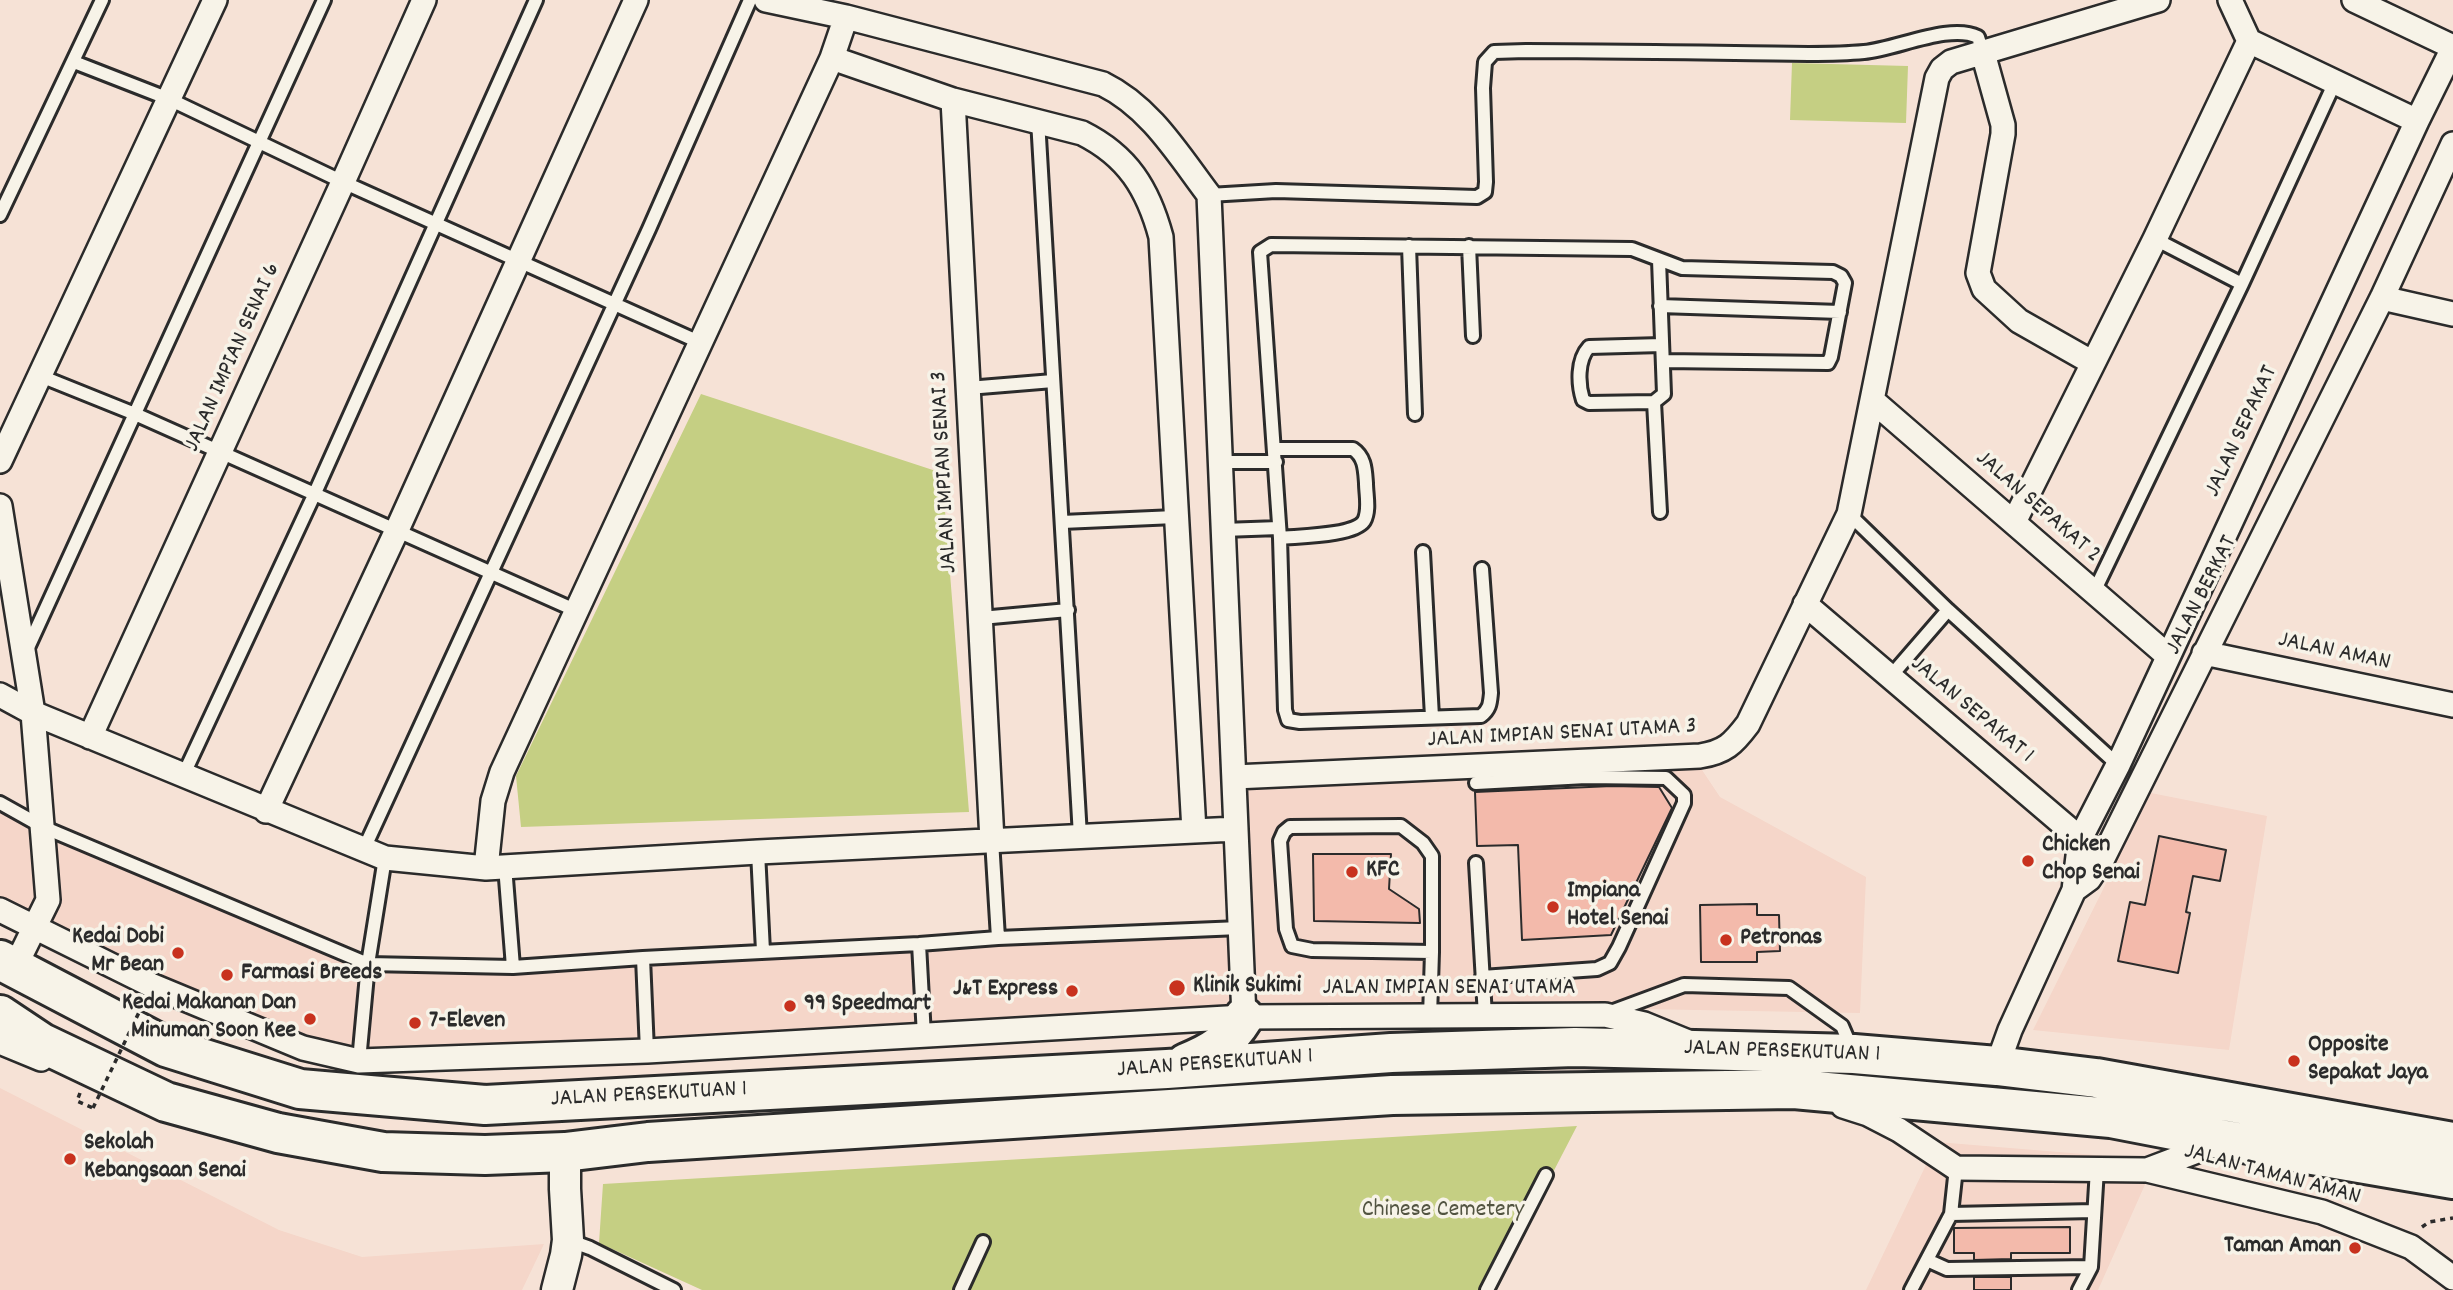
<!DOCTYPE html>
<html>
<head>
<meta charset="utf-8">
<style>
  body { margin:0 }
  canvas { display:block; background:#f6e2d6 }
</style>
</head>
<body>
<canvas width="2453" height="1290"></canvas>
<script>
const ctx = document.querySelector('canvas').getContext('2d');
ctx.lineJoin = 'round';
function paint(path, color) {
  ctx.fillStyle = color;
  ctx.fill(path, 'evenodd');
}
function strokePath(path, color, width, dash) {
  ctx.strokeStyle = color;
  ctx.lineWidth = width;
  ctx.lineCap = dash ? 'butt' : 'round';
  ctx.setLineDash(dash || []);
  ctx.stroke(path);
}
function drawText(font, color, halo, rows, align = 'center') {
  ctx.font = font + ' Dekko,sans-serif';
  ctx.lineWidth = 7;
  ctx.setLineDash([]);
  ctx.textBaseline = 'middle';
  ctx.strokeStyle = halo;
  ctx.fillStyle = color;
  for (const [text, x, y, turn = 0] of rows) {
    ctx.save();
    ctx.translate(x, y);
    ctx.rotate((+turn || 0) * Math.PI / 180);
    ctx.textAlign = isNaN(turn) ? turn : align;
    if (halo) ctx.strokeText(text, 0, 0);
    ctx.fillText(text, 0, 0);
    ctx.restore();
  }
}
const built = new Path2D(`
  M1700,767L1720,797L1866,877L1860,1013L1258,1002L1247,790Z
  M2151,793L2267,816L2229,1050L2033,1030Z
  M0,808L365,968L651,962L1233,933L1236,1010L635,1044L355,1053L300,1040L151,977L0,902Z
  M0,1088L279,1230L362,1257L544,1244L522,1290H0Z
  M1937,1142L2156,1160L2098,1290H1866Z`);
const green = new Path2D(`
  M1792,63L1908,66L1906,123L1790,120Z
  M701,394L942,473L969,812L521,827L516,776Z
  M1577,1126L1492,1290H702L599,1243L603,1184Z`);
const building = new Path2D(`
  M1612,786L1659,787L1672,808L1611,935L1522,940L1518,845L1477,846L1475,792Z
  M2159,836L2226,850L2220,881L2193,876L2186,912L2190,913L2178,973L2118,961L2130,902L2145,905Z
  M1313,854H1391L1389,889L1419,909L1420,923L1314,921Z
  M1757,904V915H1779L1780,951L1757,952V962H1701L1700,905Z
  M2070,1227V1253H2011V1259L1974,1260V1253H1954V1228Z
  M1974,1277H2011V1290H1974Z`);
const path = new Path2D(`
  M80,1093L77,1101L93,1108
  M2422,1227L2429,1222L2453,1218`);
const service = new Path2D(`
  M74,62L169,99L343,182L699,342
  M1038,120L1080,836
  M1209,195L1276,191L1477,197L1485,192L1486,182L1483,88L1485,62L1494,52L1526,51C1596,51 1666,52 1735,53C1778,53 1822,56 1864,52C1897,49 1950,23 1978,37L1983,53
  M0,215L102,0
  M2155,239L2242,284
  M1409,246L1415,414
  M1469,246L1473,336
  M1659,260L1664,394L1654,402L1589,403L1583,400C1578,384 1577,360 1589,347L1662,345
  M1660,306L1840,312
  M38,375L135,414L577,611
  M968,388L1053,381
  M1654,402L1660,512
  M1275,449H1353C1365,457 1365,470 1366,483C1366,495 1370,510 1364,521C1354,536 1298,536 1280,538
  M1220,462H1276
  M1849,514L1948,610L2118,765
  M1062,522L1175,517
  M1223,530L1279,528
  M1423,552L1432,717
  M1482,569L1491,693C1490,703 1490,709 1481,716L1300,722L1288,720L1285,710L1280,538L1260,252L1271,245L1632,249L1682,268L1833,272L1841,276L1845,283L1831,357L1828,363L1663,361
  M2094,592L2242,284L2335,82
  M981,618L1068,610
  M26,652L324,0
  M1890,677L1948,610
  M183,776L315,493L536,0
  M1476,783L1586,777L1666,778L1684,795V803L1619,947L1610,963L1597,969L1482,977
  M0,803L43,827L368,964L513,967L643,958L919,944L998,938L1240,928
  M992,840L998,938
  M363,851L649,229L750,0
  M758,852L763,951
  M1476,863L1485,1016
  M505,866L513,967
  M919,944L924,1036
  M643,958L647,1051
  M1611,1012L1684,985L1789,988L1842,1026L1851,1047
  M1430,1017L1432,952L1312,950L1292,946L1286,929L1280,841L1284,832L1290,827L1401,826L1423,843L1432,856V952
  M359,1061L368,964L385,858
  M1951,1214L2094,1211
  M568,1240L590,1248L674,1290
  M1927,1260L1947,1269L2091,1267
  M961,1290L983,1242
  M1487,1290L1546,1175
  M1911,1290L1951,1214L1956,1168
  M2079,1290L2091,1267L2097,1169`);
const minor = new Path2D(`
  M766,0L846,17L1103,84C1150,107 1178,154 1209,195L1244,1017
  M2230,0L2249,41L2417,121
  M2354,0L2453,47
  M1983,53L2003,125V134L1978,273L1984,289L2019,321L2093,363
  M832,58L953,100L1082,133C1128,156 1148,189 1161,237L1194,831
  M953,100L992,840
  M2382,298L2453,314
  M1872,400L2168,656
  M0,461L215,0
  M0,506L33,713L48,900L14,969
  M2014,522L2155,239L2249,41
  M1805,604L2090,847
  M2204,653L2453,705
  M0,695L33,713L385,858L486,868L758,852L1236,829
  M90,737L343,182L424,0
  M1234,777L1700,756C1725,752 1733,744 1748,724L1849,514L1937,78L1942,69L1951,62L2158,0
  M266,811L397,530L636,0
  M486,868L493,801L502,772L832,58L846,17
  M2074,890L2080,839L2118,765L2417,121L2453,48
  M0,910L151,985L303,1048L359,1061L647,1051L1244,1017L1605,1015L1644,1024L1688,1042
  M0,1042L41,1059
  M1997,1066L2010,1030L2074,890L2089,879L2103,858L2382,298L2453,144
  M1843,1106L1868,1114L1899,1130L1956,1168L2147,1170L2221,1142
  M2147,1170L2322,1212L2411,1247L2453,1278`);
const tertiary = new Path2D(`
  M557,1290L566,1255L568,1240L565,1189V1152`);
const trunk = new Path2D(`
  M0,960L166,1047L300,1089L485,1105L1167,1069L1391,1053L1575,1047L1854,1054L1997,1066L2096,1078L2453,1142
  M0,1015L42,1043L166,1102L278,1133L383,1152L485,1155L565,1152L648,1142L1392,1095L1794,1089L2111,1118L2225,1140L2453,1179
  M1186,1063C1213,1052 1228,1043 1244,1017`);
const pathBridge = new Path2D(`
  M93,1108L143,1004`);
const markers = [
  [2028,861,7,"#c8321e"],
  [1352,872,7,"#c8321e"],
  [1553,907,7,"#c8321e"],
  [1726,940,7,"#c8321e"],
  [178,953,7,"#c8321e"],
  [227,975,7,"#c8321e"],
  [1177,988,9,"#c8321e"],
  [1072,991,7,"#c8321e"],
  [790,1006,7,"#c8321e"],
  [310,1019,7,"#c8321e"],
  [415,1023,7,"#c8321e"],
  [2294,1061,7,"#c8321e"],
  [70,1159,7,"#c8321e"],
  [2355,1248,7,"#c8321e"]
];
const streetNames = [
  ["JALAN IMPIAN SENAI 6",234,358,-66],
  ["JALAN SEPAKAT",2243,432,-65],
  ["JALAN IMPIAN SENAI 3",946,472,-93],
  ["JALAN SEPAKAT 2",2037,508,41],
  ["JALAN BERKAT",2203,596,-63],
  ["JALAN AMAN",2334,653,12],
  ["JALAN SEPAKAT 1",1971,711,40],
  ["JALAN IMPIAN SENAI UTAMA 3",1562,735,-3],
  ["JALAN IMPIAN SENAI UTAMA",1449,990],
  ["JALAN PERSEKUTUAN 1",1782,1053,2],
  ["JALAN PERSEKUTUAN 1",1215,1065,-4],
  ["JALAN PERSEKUTUAN 1",649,1096,-3],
  ["JALAN TAMAN AMAN",2272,1176,15]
];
const poiNames = [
  ["Chicken",2042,847],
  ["Chop Senai",2042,875],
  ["KFC",1366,872],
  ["Impiana",1567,893],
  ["Hotel Senai",1567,921],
  ["Kedai Dobi",164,939,"right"],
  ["Mr Bean",164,967,"right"],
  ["Petronas",1740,940],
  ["Farmasi Breeds",241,975],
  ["Klinik Sukimi",1193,988],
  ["J&T Express",1058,991,"right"],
  ["Kedai Makanan Dan",296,1005,"right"],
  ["Minuman Soon Kee",296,1033,"right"],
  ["99 Speedmart",804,1006],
  ["7-Eleven",429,1023],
  ["Opposite",2308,1047],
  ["Sepakat Jaya",2308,1075],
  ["Sekolah",84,1145],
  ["Kebangsaan Senai",84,1173],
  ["Taman Aman",2341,1248,"right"]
];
const parkNames = [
  ["Chinese Cemetery",1443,1212]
];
paint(built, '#f5d6c9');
paint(green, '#c5cf83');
paint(building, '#f3baab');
strokePath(building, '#2b2b2b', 2);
strokePath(service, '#2b2b2b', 18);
strokePath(minor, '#2b2b2b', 28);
strokePath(tertiary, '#2b2b2b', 35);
strokePath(trunk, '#2b2b2b', 44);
strokePath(path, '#2b2b2b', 3.5, [5, 5]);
strokePath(service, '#f7f3e8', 12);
strokePath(minor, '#f7f3e8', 23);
strokePath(tertiary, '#f7f3e8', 30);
strokePath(trunk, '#f7f3e8', 38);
strokePath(pathBridge, '#2b2b2b', 3.5, [5, 5]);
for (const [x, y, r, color] of markers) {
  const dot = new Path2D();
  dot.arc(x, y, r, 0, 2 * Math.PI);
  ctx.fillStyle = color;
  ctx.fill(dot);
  strokePath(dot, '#f7f3e8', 2.5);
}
drawText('24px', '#2b2b2b', '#f7f3e8', streetNames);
drawText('bold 24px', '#2b2b2b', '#f7f3e8', poiNames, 'left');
drawText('24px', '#525441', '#f7f3e8', parkNames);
</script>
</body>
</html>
